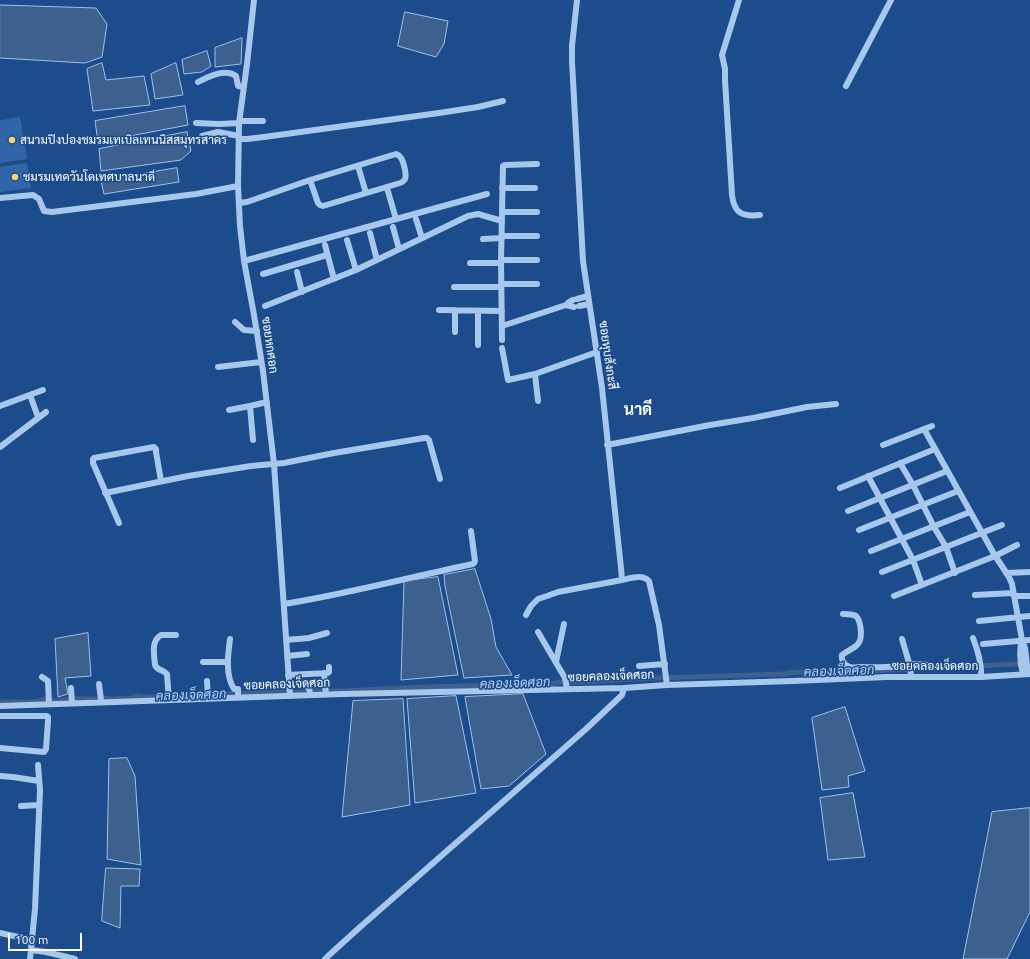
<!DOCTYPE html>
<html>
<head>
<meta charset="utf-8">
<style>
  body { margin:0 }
  #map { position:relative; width:1030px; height:959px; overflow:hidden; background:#1c4c8b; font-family:Ubuntu,sans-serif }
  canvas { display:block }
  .scale { position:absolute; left:8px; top:933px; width:74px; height:18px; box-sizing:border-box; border:2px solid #fff; border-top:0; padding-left:5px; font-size:12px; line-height:14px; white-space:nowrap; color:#fff; -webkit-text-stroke:3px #1c4c8b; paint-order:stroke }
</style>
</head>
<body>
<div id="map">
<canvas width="1030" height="959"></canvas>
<div class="scale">100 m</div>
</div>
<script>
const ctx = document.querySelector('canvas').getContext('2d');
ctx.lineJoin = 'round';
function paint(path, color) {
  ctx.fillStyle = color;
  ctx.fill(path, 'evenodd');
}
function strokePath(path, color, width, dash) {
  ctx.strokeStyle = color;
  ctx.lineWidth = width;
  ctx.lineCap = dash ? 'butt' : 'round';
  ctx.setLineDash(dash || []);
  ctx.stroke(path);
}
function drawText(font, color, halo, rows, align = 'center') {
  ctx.font = font + ' Ubuntu,Sarabun,sans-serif';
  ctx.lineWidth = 3;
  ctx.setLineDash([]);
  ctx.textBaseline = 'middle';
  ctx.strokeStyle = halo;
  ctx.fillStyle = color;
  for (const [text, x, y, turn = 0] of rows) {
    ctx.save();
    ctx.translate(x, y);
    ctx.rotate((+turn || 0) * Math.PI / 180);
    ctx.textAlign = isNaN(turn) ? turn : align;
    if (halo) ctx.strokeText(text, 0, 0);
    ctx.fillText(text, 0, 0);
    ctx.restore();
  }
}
const green = new Path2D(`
  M20,117L27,159L0,163V120Z
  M27,163L31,188L0,192V167Z`);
const water = new Path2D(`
  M0,5L96,8L107,24L102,57L85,63L0,58Z
  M405,12L448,21L444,44L436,57L398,46Z
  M242,38L241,64L215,67V48Z
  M207,51L211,66L202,72L184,74L182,60Z
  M102,63L106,80L144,76L150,105L93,111L87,69Z
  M176,63L183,95L155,99L151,74Z
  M185,106L188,125L98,142L95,121Z
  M187,132L191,151L181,160L101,171L99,149Z
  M177,168L179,182L104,194L101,181Z
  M475,569L491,619L496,647L512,675L464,678L445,586L444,575Z
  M438,577L458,675L401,680L404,581Z
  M88,633L91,676L65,678L68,694L58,697L55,639Z
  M523,694L546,754L509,786L481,789L465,697Z
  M456,696L476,793L415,803L407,699Z
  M403,699L410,805L342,817L353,701Z
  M845,707L865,771L848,776L849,787L822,790L812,718Z
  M127,758L135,776L141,865L107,859L109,759Z
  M853,793L865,857L828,860L820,798Z
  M1030,808V912L1007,959H963L992,812Z
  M106,868L140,869L139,886H121L120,928L102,921Z`);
const canal = new Path2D(`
  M0,702H32L48,699L54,701L72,699H97L100,697L110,699L132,698L136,696C144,698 155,697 163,696C167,696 168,695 173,696C216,695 258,692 302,692L310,689L319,691H342L423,687L549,684L561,682H581L658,678L783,674L797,672H841L941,668L1015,664H1030`);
const minor = new Path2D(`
  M254,0L247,64L239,123L238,186L240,226L244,261L254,315L263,371L274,464L290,695
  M577,0L572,46V62L583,261L602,388L621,568L622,580C632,578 642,574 649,581L659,625L667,685
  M739,0L722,55L725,69V80L732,195C734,213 742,217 760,215
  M198,82C207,77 226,68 236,76L238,86L244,87
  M846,86L891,0
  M239,121H263
  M196,123L219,124L239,123
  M202,136L218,132L239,136
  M239,139H247L264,137L439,113L478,107L503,101
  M358,166L366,193
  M387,188L396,219
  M502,188H535
  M0,198L33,195L39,199L44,211L52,212L196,194L238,186
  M239,203L247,202L310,180L396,154C397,155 399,155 399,156C403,158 407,174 405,179C404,181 403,182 400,183L323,206L320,205L318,203L310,180
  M502,212H537
  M416,219L422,238
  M393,227L399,249
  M370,233L377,260
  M502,236H537
  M483,239L502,238
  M347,240L356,270
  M325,245L334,279
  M501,260H537
  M244,261L487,194
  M470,263H501
  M297,272L302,292
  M263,274L327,255
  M501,284H537
  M454,287H501
  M577,299L588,296
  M566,305L574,307
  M265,306L356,270L468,216L478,214L502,221
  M579,306L589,304
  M439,310L502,311
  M455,310V332
  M235,322L244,330L257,331
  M502,326L566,305L569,302L573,300
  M502,340L501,260L503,166L505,165L537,164
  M478,345V311
  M502,348L508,380L535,374L597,352
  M218,367L261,362
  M535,374L538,401
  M30,395L38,417
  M0,406L43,390
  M229,410L250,406
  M924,429L994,554L1009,577L1012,584L1022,640L1025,648L1028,674
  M253,440L250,406L267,402
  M607,445L710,425L753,418L807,407L836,404
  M883,445L932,426
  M0,447L46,412
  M900,463L913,485L934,527L946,547L955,573
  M868,476L913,560L922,585
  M840,488L935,449
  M105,493L188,476L251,466L284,463L334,453L424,438H427L429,440L440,479
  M848,511L947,471
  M119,523L93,463V459L94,458L154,447L156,449V452L161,481
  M859,530L958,491
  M871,551L970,512
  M882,572L1002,525
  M1006,573L1030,572
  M975,595L1013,593
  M894,596L995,556L1017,545
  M1014,596H1030
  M284,604C347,594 410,577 473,564L474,563L475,561L471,531
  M843,614C847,614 852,614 856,616C861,621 863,638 858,644C855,648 847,651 842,655C841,660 844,665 850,667C853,668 858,667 862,667C878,668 894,666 910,666L911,676
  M526,615L531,606L538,599L547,596L558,592L622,580
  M979,621L1030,616
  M538,632L565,678L567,689
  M973,638C978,651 982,664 981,677
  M230,639C228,654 225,675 234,689H238V697
  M902,639L910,666
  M286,640L309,638L327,633
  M1022,640C1019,651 1020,663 1023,674
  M983,644L1030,640
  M287,656L307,654
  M203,662H228
  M556,662L564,624
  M909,664L930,665
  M639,666L665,664
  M324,673L326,694
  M288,675L328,673L329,672V667
  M42,677L48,681L49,704
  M207,681L208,698
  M99,684L101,700L102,702
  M307,685L309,688L310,694
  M71,688L72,703
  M169,700L167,674C163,669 157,671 155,665C154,654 151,641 161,635H176
  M0,706L343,694L624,688L667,685L793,681L887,677H981L1030,674
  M0,716H47L48,717V721L46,749L44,752L0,748
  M0,776L13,777L39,781
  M21,806L39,805
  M0,933L32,940
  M31,950L46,952L75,959
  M30,959L35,909L40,790L38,765
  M325,959L327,957L359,928L586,729L622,695L624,688`);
const markers = [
  [12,140,4,"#fdd266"],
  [15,177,4,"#fdd266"]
];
const poiNames = [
  ["สนามปิงปองชมรมเทเบิลเทนนิสสมุทรสาคร",20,140],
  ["ชมรมเทควันโดเทศบาลนาดี",23,177]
];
const streetNames = [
  ["ซอยหกศอก",270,345,82],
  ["ซอยหุบสังกะสี",608,355,82],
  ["ซอยคลองเจ็ดศอก",935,666],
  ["ซอยคลองเจ็ดศอก",611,676,-2],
  ["ซอยคลองเจ็ดศอก",287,684,-2]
];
const waterNames = [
  ["คลองเจ็ดศอก",839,671,-2],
  ["คลองเจ็ดศอก",515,683,-2],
  ["คลองเจ็ดศอก",191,695,-2]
];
const districtNames = [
  ["นาดี",638,410]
];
paint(green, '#3066a9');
paint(water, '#3d608e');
strokePath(water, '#9bc1ee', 1);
strokePath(canal, '#3d608e', 5);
strokePath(minor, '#a8c7ec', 6);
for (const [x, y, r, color] of markers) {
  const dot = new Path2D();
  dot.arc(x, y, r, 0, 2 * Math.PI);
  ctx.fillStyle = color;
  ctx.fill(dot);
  strokePath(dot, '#1c4c8b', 1.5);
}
drawText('12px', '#fff', '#1c4c8b', poiNames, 'left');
drawText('12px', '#fff', '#1c4c8b', streetNames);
drawText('italic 13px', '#b4d1f4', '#1c4c8b', waterNames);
drawText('bold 16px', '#fff', '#1c4c8b', districtNames);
</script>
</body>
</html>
